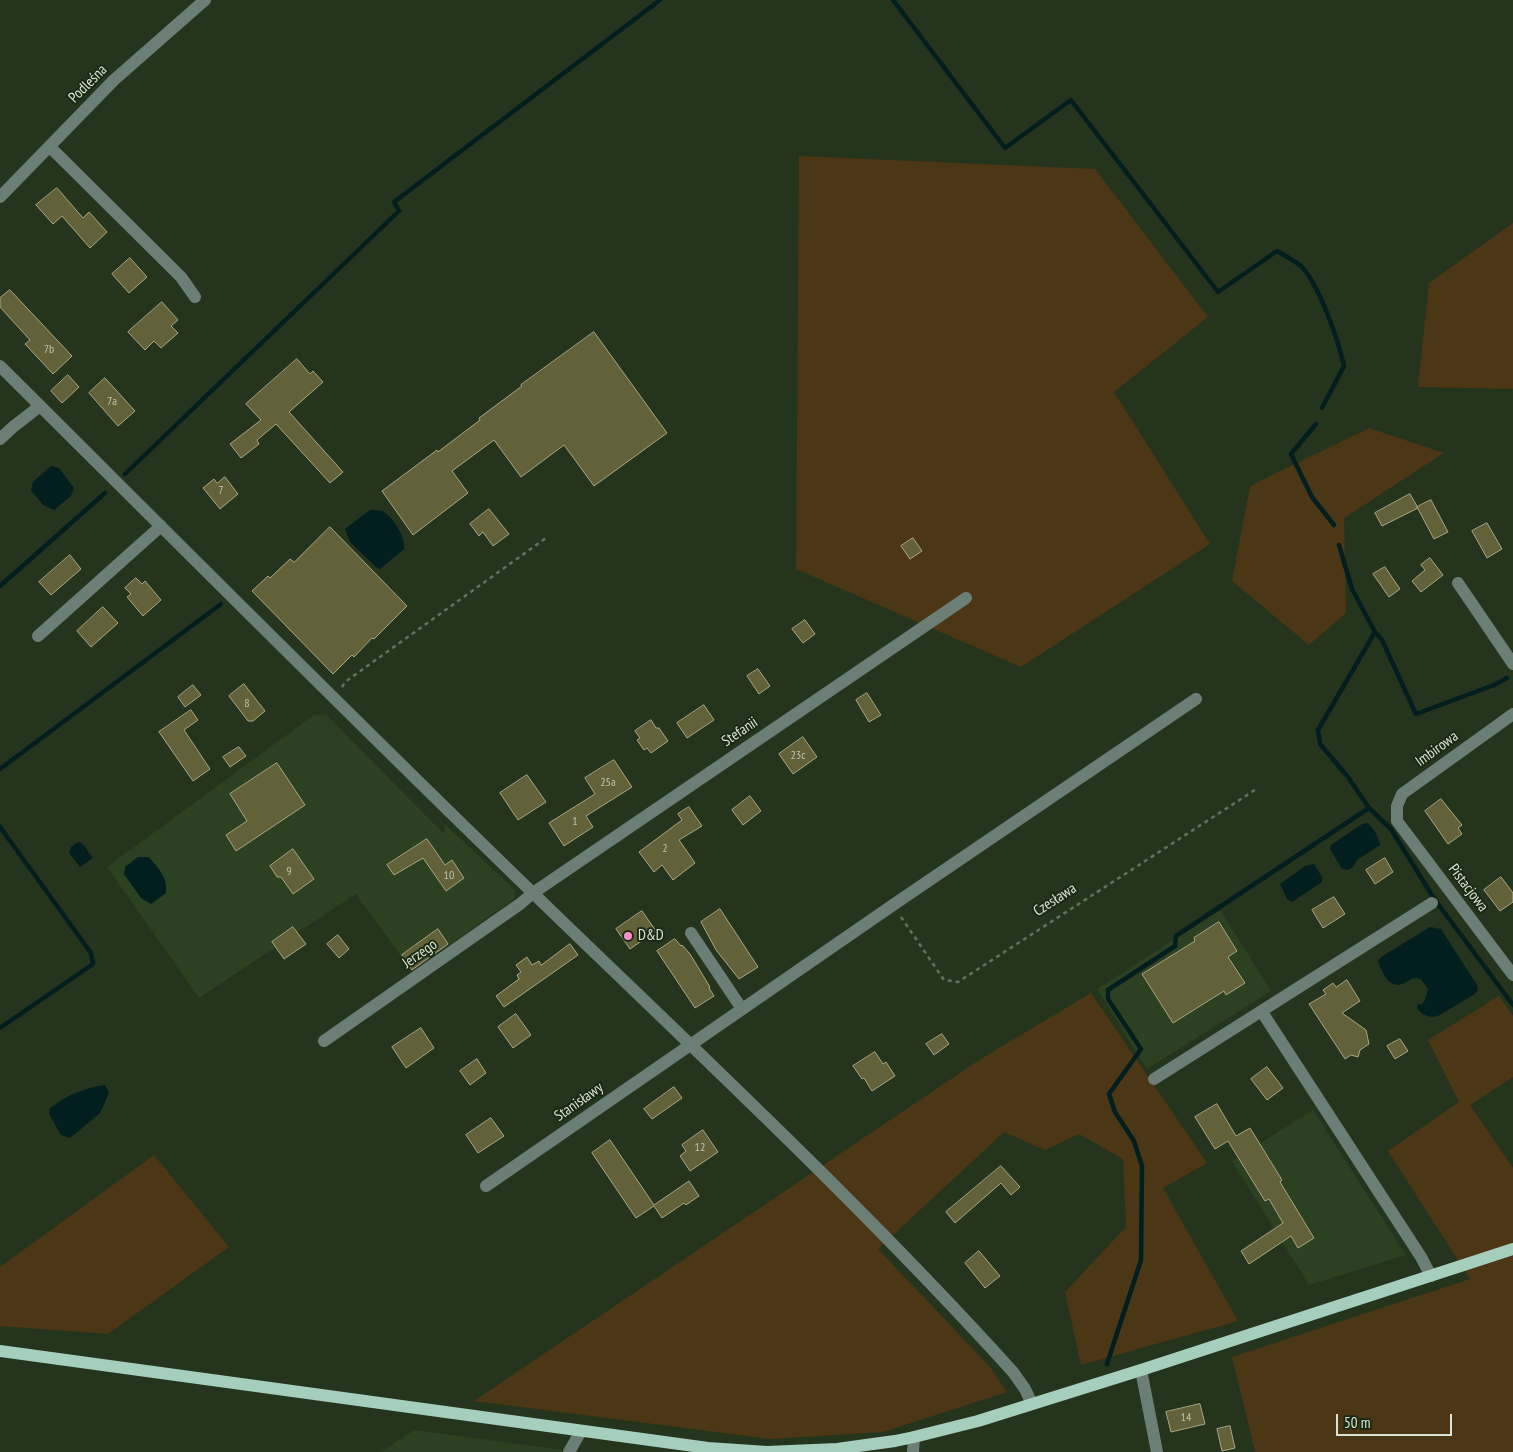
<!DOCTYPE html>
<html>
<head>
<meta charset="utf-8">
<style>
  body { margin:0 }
  #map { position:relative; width:1513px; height:1452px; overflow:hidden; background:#25351d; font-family:"PT Sans Narrow",sans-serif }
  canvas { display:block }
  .scale { position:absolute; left:1336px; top:1414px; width:116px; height:22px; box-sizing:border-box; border:2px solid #dae4d5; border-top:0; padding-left:6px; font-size:15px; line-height:18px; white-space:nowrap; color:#dae4d5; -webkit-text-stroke:4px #1b2b13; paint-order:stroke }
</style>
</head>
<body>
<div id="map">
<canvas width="1513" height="1452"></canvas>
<div class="scale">50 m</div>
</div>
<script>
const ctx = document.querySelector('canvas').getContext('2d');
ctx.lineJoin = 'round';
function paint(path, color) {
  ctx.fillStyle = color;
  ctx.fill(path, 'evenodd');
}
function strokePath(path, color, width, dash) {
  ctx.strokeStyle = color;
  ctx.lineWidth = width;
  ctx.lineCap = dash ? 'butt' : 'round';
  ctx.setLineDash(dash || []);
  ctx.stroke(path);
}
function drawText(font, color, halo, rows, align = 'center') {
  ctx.font = font + ' "PT Sans Narrow",sans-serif';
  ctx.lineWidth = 4;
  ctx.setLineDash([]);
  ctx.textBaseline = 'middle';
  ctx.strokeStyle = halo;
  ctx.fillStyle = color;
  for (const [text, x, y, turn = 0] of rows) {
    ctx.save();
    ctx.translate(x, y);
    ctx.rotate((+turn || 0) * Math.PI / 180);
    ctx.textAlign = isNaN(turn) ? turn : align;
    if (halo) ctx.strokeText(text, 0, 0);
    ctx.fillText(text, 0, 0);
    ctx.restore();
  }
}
const built = new Path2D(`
  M326,714L444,834L445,824L515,890L514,899L412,971L356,894L199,998L107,867L314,715Z
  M1220,910L1271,991L1147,1069L1097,989Z
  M1313,1110L1406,1255L1309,1285L1232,1161Z
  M414,1430L564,1450L561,1452H381Z`);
const green = new Path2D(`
  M799,156L1095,169L1208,317L1114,392L1210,544L1021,667L796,569Z
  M1513,223V389L1418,387L1429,283Z
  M1369,428L1444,453L1344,518L1346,613L1309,645L1232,581L1250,486Z
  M1091,993L1207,1163L1163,1188L1238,1321L1081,1365L1065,1292L1126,1227L1123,1159L1079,1134L1045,1150L1004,1132L878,1249L990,1367L1007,1392L883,1432L771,1439L474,1401L979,1060Z
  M1499,996L1513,1016V1077L1470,1105L1513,1168V1452H1255L1232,1357L1470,1279L1388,1151L1459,1102L1428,1040Z
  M154,1155L229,1247L108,1334L0,1326V1267Z`);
const water = new Path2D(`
  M51,466L59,468L74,488L71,496L54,510L43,505L31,490L33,482Z
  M370,510C374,510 379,510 382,511C392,515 407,539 404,549L380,569L376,567L350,542L345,529Z
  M1367,823C1373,826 1379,838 1380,845L1357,860L1353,867L1348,870L1342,869L1330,849L1331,845L1362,824Z
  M78,842L82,843L93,858L80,867L69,853L71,847Z
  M138,857H149C159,869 168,878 166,893L151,904L141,898L124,874L125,867Z
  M1314,864L1322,877V882L1292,902L1287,899L1280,884L1305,866Z
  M1430,927L1441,929L1477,985L1478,990L1475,994L1438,1016C1429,1018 1423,1016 1417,1008L1418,1004L1421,1005L1424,1002L1428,989L1421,979C1413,976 1410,981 1402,984C1389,989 1381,971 1378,961L1381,957Z
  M105,1085L109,1093L100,1113L70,1138L61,1135L49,1114L50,1108C68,1095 83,1088 105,1085Z`);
const stream = new Path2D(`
  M893,0L1005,148L1071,100L1218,292L1277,251C1285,256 1296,261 1303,268C1320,288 1338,339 1344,366L1322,408
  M1316,424L1291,454L1312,497L1334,525
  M125,474L399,211L394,202L660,0
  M1339,545L1352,589L1375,632L1318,730L1320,744L1348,777L1369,808L1391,829L1435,900L1513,1005
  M0,586L105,493
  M1375,632L1382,640L1416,714L1494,685L1507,678
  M0,769L221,604
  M0,827L91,953L93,964L0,1028
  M1107,1364L1141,1260L1142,1166L1134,1141L1115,1112L1109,1094L1141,1049L1108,999V990L1175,946L1176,936L1369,808`);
const building = new Path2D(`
  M57,188L83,218L89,212L107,232L90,248L62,216L53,224L36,205Z
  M130,258L147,277L129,293L112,274Z
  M10,290L72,356L53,374L25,344L30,340L0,307V298Z
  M162,302L178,320L171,326L178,333L161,348L154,341L145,350L128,332Z
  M594,332L667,433L594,486L564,445L521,477L494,440L452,471L468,493L413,535L382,491L437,450L438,452L480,420L479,418L522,386L521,385Z
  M297,359L310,374L313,371L323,382L289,412L343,472L330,483L276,424L257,440L259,444L241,458L230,444L261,420L246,404Z
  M68,375L79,387L62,403L51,391Z
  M105,378L135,411L118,426L89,393Z
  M225,477L238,494L220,509L203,488L214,479L217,483Z
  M1410,494L1418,508L1382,526L1375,513Z
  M1431,500L1448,532L1434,539L1417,507Z
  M489,509L509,534L493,546L483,532L479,536L470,524Z
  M1487,523L1502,549L1487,558L1472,531Z
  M330,527L407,606L374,639L372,638L354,657L352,655L333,674L252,591L268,576L270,578L290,559L294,562Z
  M913,538L922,551L910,559L901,546Z
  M70,555L81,569L51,595L39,582Z
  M1430,558L1443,575L1421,592L1412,581L1425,570L1421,565Z
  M1385,567L1400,589L1389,597L1373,574Z
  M136,578L142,584L145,581L161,600L143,616L127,597L131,594L125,588Z
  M103,607L118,623L91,647L77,631Z
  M805,620L815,634L803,643L792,629Z
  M758,669L770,686L759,694L747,676Z
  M244,684L265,711L253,721H248L229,696Z
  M193,685L201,695L185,707L178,697Z
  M867,693L881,715L869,722L856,700Z
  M704,705L714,720L687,738L677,723Z
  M191,710L198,720L184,730L210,769L193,781L159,732Z
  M651,720L656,728H659L668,741L651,753L647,748L644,750L637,740L640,738L635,731Z
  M803,737L817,757L793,774L779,754Z
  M239,747L246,756L230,767L223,757Z
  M614,760L632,787L586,816L593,827L564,846L549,823L595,794L585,778Z
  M277,763L305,805L236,851L226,835L247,821L230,794Z
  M527,775L546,802L518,820L500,793Z
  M750,796L761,811L743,825L732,810Z
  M1441,799L1462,825L1458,828L1462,834L1448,844L1425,811Z
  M689,807L702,826L679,840L695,863L673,880L662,865L654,872L639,852L682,820L678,814Z
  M427,839L445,865L452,860L464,878L446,891L423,858L394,875L387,865Z
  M293,849L314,879L293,894L281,877H277L270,866Z
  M1385,858L1393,872L1375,884L1366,870Z
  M1501,877L1513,893V902L1500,911L1484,890Z
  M1334,897L1345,914L1323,928L1312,910Z
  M720,909L758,967L739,979L716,950L701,922Z
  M642,911L656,931L630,949L616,929Z
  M1219,922L1237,951L1228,957L1245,983L1226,995L1224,991L1173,1023L1142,974L1195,941L1194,938Z
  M293,927L306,944L284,959L272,942Z
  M438,929L448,944L412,970L402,955Z
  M338,935L349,949L339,958L327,944Z
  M675,939L681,946L682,945L690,954L710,987L709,988L714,996L695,1008L657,951Z
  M570,944L578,955L504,1007L496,996L519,979L517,975L521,972L516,965L527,957L532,965L539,961L541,965Z
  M1347,980L1360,1001L1342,1013L1366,1030L1369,1044L1360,1050L1358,1057L1351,1055L1345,1059L1309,1004L1326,994L1323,990L1333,983L1336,987Z
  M516,1014L531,1035L513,1048L498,1027Z
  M421,1028L434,1048L406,1068L392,1047Z
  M942,1034L949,1044L934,1055L926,1044Z
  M1400,1039L1408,1051L1395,1059L1387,1046Z
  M875,1052L883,1064L886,1062L895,1076L872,1091L864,1078L862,1079L853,1066Z
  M477,1059L486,1073L470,1085L460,1071Z
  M1267,1067L1283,1088L1267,1100L1251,1079Z
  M674,1087L682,1098L652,1119L644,1109Z
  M1217,1104L1236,1136L1250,1128L1282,1180L1280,1182L1314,1238L1298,1248L1291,1236L1249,1264L1241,1251L1283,1223L1269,1199L1265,1201L1228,1141L1215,1149L1195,1117Z
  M491,1118L504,1136L478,1153L466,1135Z
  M703,1130L718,1152L690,1171L680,1156L686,1151L682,1145Z
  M610,1140L654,1205L689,1181L699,1196L686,1205L684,1203L662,1218L654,1206L636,1218L592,1153Z
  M1001,1166L1020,1187L1011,1195L1001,1183L955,1223L946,1212Z
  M979,1251L1000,1276L985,1288L965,1263Z
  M1200,1404L1205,1424L1171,1432L1166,1412Z
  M1230,1426L1235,1448L1222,1451L1217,1429Z`);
const path = new Path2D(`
  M342,687L345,682L546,538
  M901,917L944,980L958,982L1258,788`);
const minor = new Path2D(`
  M50,147L181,277L195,297
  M0,197L114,80L205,0
  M0,366C178,543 355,721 536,896C697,1052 862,1205 1013,1372L1025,1389L1032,1404
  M0,439L13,427L40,406
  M1458,583L1513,664
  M38,636L161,526
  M1513,714L1402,794L1397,806V821L1513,975
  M691,933L742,1009
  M1262,1012L1421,1257L1431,1276
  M324,1041L520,904L533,893L966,598
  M1154,1079L1432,903
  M486,1186L893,905L1196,699
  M1141,1370L1157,1452
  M569,1452L581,1431
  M913,1452L914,1437`);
const major = new Path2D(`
  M0,1351L708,1448L767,1452L837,1449L895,1441L914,1437L978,1421L1141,1370L1513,1249`);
const markers = [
  [628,936,5,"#f98fc9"]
];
const numberNames = [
  ["7b",49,350],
  ["7a",112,402],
  ["7",221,491],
  ["8",247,704],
  ["23c",798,756],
  ["25a",608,783],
  ["1",575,822],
  ["2",665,849],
  ["9",289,872],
  ["10",449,876],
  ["12",700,1148],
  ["14",1186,1418]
];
const streetNames = [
  ["Podleśna",88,84,-45],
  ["Stefanii",740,732,-34],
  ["Imbirowa",1437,749,-36],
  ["Pistacjowa",1468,888,53],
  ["Czesława",1055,900,-33],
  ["Jerzego",420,954,-35],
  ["Stanisławy",579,1102,-35]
];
const poiNames = [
  ["D&D",638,936]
];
paint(built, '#2c4022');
paint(green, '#4b3615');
paint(water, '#021e1e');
strokePath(stream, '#021e1e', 4.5);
paint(building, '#63613a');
strokePath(building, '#a8a785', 1);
strokePath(path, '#64725d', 2.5, [4, 4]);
strokePath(minor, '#6c7f76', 12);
strokePath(major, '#a6cebc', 12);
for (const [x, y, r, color] of markers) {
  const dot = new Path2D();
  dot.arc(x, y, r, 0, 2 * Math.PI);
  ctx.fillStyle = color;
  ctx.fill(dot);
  strokePath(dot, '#1b2b13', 2);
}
drawText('12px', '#bcc3ae', null, numberNames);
drawText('15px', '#dae4d5', '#1b2b13', streetNames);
drawText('15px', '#dae4d5', '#1b2b13', poiNames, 'left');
</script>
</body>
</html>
